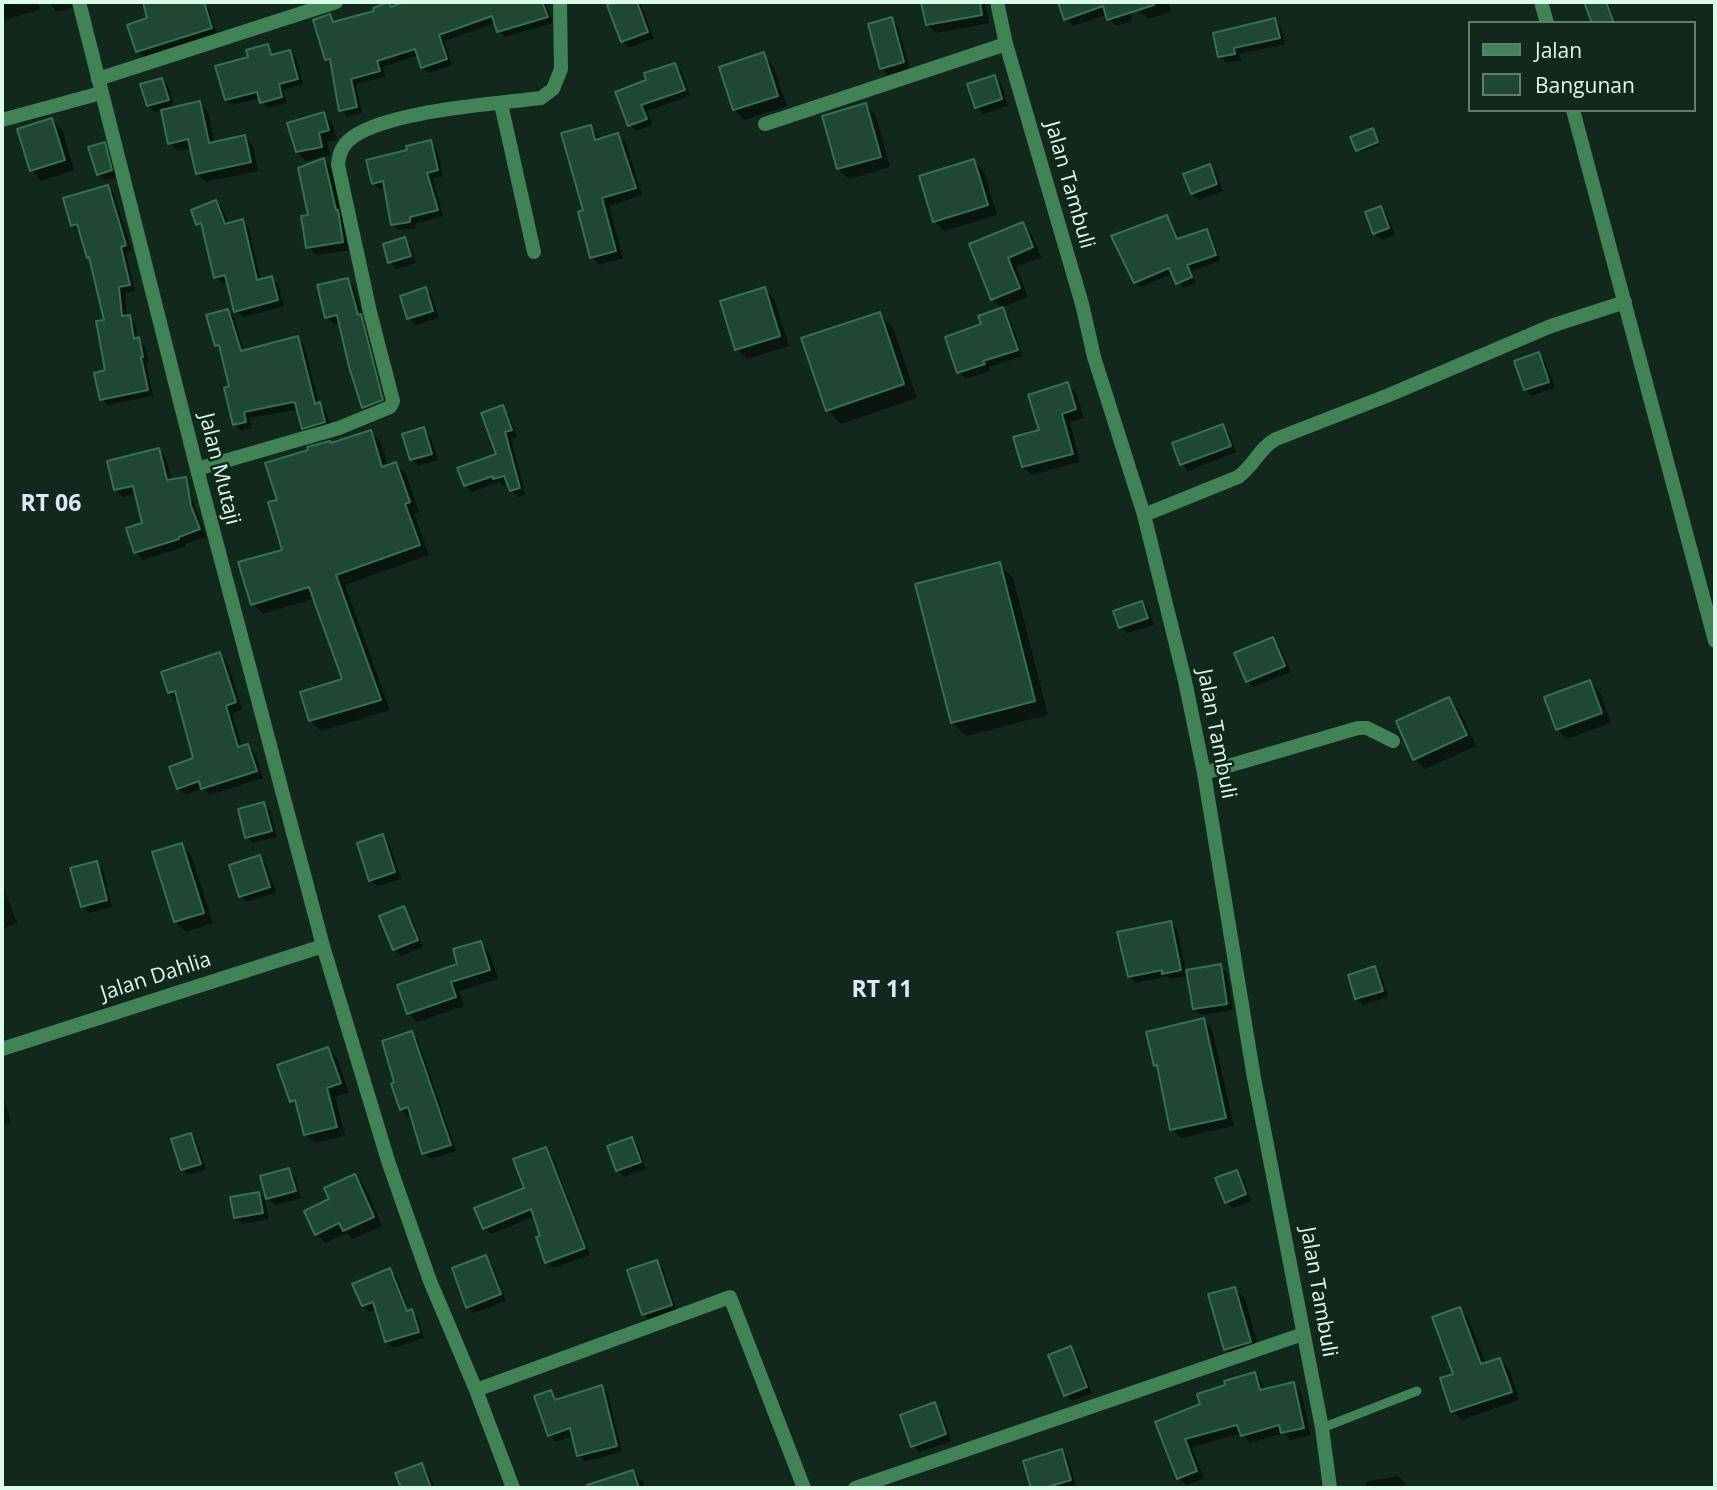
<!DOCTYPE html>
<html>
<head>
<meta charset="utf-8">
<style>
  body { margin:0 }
  #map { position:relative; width:1717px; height:1490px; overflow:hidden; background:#12281c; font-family:"Open Sans",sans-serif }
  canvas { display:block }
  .frame { position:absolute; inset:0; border:4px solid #dbfce9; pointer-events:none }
  .legend { position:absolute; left:1468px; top:21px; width:228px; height:91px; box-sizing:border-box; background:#12281c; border:2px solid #627d6e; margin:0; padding:9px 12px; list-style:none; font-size:21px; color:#dbfce9 }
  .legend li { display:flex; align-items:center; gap:14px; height:35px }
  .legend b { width:35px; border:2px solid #627d6e }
</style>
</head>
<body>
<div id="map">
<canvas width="1717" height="1490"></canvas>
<div class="frame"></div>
<ul class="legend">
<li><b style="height:9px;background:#418357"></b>Jalan</li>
<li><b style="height:19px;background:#1f4733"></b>Bangunan</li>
</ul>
</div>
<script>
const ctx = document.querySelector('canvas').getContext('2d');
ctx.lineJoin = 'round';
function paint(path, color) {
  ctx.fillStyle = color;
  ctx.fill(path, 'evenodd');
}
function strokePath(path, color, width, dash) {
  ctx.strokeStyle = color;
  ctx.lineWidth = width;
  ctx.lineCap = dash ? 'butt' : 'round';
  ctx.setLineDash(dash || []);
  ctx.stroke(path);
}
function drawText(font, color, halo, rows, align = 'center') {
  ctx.font = font + ' "Open Sans",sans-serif';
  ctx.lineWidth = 5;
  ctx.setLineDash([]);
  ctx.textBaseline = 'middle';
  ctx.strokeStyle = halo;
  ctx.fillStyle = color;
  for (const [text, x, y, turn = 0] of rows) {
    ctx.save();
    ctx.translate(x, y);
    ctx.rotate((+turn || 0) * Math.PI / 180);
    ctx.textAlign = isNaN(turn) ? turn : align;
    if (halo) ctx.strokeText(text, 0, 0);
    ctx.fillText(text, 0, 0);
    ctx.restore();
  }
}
const shadow = new Path2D(`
  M2,2H38L40,9L3,21Z
  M49,2H74L75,7L57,12Z
  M145,2L203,3L209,9L217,35L144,58L137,51L149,20Z
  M407,2H545L553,23L505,37L499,31L496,23L444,41L452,65L429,73L422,67L419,55L383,67L385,77L356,84L362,113L347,116L341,110L333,66L326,59L330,16L337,23L377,12L388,4L392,8Z
  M620,2L640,3L654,38L629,48L623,41L609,6Z
  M921,2H984L990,23L936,33L928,25Z
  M1060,2H1126L1132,21L1116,26L1106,15L1073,26L1066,19Z
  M1138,2H1168L1171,12L1148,19L1141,13Z
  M1585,2H1608L1616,23H1593Z
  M891,19L898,26L910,69L888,75L882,68Z
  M1275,20L1281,27L1285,44L1239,54L1241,60L1227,63L1220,56Z
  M267,46L274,56L290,52L296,58L303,84L283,90L287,103L268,108L260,98L232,105L226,100Z
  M763,54L773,65L787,106L744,120L734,109Z
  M675,65L681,71L690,96L647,111L652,125L636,131L629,125L648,81Z
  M994,77L1001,83L1008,106L983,114L976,107Z
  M162,80L168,86L175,109L199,103L208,112L215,144L245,137L253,146L258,171L206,182L198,174L192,148L178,151L170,143L162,110L155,112L148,106Z
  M866,105L876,116L890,167L849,179L838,169Z
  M323,114L332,123L337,139L327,142L330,155L306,161L297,152Z
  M52,120L62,130L74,170L41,181L31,170Z
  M590,127L598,135L600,141L618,135L626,143L642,195L609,206L623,258L600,265L592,257L585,212Z
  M1372,130L1380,145L1360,152L1357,150Z
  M430,142L437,149L443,176L433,179L443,216L415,224L416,228L399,230L392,224L386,188L380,189L373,183L409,151Z
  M104,144L110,151L117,177L105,180L98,174Z
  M324,160L332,169L351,250L316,255L308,247Z
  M974,161L984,172L997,215L944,231L934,221Z
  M1209,166L1216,172L1223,191L1199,200L1192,193Z
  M108,187L114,194L132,251L126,253L135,291L125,293L127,317L135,323L138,339L145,346L149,363H146L153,396L108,405L102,399L107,372V321L91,259L81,231L79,232L72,225Z
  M216,202L222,208L229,225L243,221L249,228L261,281L271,278L278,284L284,306L243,317L236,311L228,282L222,283L215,277L204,230L198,224Z
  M1380,208L1387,215L1395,235L1381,240L1375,233Z
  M1167,217L1172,223L1180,240L1206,231L1212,236L1220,261L1191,271L1196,283L1183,288L1174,273L1141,287L1135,282Z
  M1022,224L1031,234L1041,257L1016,267L1028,297L1001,308L1009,316L1023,356L989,367L990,371L966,379L959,372L947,338L984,325L1003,309L992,299L972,245Z
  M405,239L411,246L416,263L396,269L390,262Z
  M348,280L354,286L363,319L367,323L388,406L370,413L364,407L341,322L333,324L327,317Z
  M426,289L432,296L439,318L416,325L409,318L402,297Z
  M764,289L774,299L789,346L747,359L737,349Z
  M228,311L234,317L244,352L297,338L304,345L319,405L326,411L331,428L310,434L304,428L299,409L249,418L252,428L241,431L234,424L231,388L223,352L216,345Z
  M879,314L893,328L917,398L841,424L827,410Z
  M1539,354L1545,361L1555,388L1532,396L1525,389Z
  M1067,384L1076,393L1084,418L1070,422L1080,462L1032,475L1023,467Z
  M502,407L509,414L517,437L511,439L525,494L518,497L511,490L509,483L502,485L499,482L472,492L465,485L498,455Z
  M1222,426L1229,433L1236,452L1188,471L1182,464Z
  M423,429L430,436L438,460L418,466L412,459L405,435Z
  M371,432L381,442L388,467L395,464L406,474L419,512L414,514L429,555L345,585L390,710L321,731L311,721L344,680L315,598L263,614L253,604L284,551L279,501L331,445Z
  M159,450L166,458L172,481L188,488L206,537L185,544L186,546L143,560L136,552L128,530L144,525L136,494L123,497L116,490Z
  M999,564L1013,578L1048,715L966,736L952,722Z
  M1142,603L1148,609L1154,625L1127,633L1120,627Z
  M1273,639L1279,645L1291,672L1254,687L1247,681Z
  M220,654L227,661L242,709L232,713L242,748L248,746L255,753L263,778L210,795L203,788L186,795L178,788L196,759L179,699L176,700L169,692Z
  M1590,682L1600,693L1611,723L1567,739L1557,729Z
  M1449,699L1459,709L1476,746L1425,769L1415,759Z
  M264,804L270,811L277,837L253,843L247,837Z
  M383,836L389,843L401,879L377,886L370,880Z
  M181,845L191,855L213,923L186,932L176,922L154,854Z
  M259,857L266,864L276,893L247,902L241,896Z
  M96,863L103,870L112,907L89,913L82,906Z
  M2,884L17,923L2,929Z
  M403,908L410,914L423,947L401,956L394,949Z
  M1171,923L1177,929L1186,971L1220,966L1227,973L1233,1010L1201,1015L1194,1008L1189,976L1170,979L1167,976L1136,983L1129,976Z
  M480,943L489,952L498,979L459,991L464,1006L417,1022L409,1013Z
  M1375,968L1381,974L1388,997L1363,1005L1357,998Z
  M1204,1020L1212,1029L1234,1126L1181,1138L1172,1129L1159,1069L1155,1065Z
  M2,1021L6,1033L2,1034Z
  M411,1033L418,1040L456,1151L430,1159L424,1153L412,1114L408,1116L401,1109L397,1084Z
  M327,1049L337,1058L349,1092L335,1097L345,1136L315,1143L305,1134L299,1108L291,1101Z
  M2,1091L11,1123L2,1126Z
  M191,1135L197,1142L206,1170L189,1175L182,1169Z
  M632,1139L638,1145L646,1169L624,1177L617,1170Z
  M546,1149L552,1156L590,1255L553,1268L547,1262L543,1237L535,1216L491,1234L484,1228L526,1189Z
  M289,1170L295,1176L301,1198L275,1205L268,1198Z
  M1236,1172L1243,1178L1251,1201L1233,1208L1226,1202Z
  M355,1176L364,1185L382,1226L353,1239L347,1233L325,1243L316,1234L331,1200Z
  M259,1194L265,1200L269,1219L242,1224L235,1217Z
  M486,1257L492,1264L506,1301L474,1313L468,1307Z
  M657,1262L663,1269L677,1311L650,1320L643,1314Z
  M389,1270L396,1276L410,1312L418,1318L424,1338L393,1348L386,1341L377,1309L370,1312L363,1305Z
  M1235,1289L1245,1299L1260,1352L1235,1359L1225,1349Z
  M1460,1309L1468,1318L1486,1365L1500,1360L1509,1369L1519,1400L1461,1420L1453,1411Z
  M1071,1348L1077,1354L1092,1393L1072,1401L1065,1395Z
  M1254,1374L1262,1382L1264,1390L1293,1384L1301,1392L1311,1435L1290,1440L1284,1433L1250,1443L1242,1433L1192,1447L1204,1479L1186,1485L1179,1478L1158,1423L1202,1405L1228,1387Z
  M601,1387L608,1394L622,1452L585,1461L578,1455L574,1435L556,1442L550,1435L551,1392L558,1401Z
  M934,1404L941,1411L951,1441L919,1452L913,1446Z
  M1061,1451L1068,1458L1076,1487L1033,1488L1025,1462Z
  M421,1465L428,1472L434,1488H403L398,1474Z
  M633,1472L643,1482L645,1488H586Z
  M1398,1476L1405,1483L1406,1488H1367L1366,1482Z`);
const building = new Path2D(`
  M143,2H204L212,28L136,52L127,25L147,18Z
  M389,2L391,7L403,2H542L548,17L497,32L492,16L439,35L447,59L421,68L415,49L377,61L380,71L351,79L357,107L339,111L330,59L325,60L313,20L330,14L333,22L374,11L373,8Z
  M615,2H637L648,32L621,42L607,5Z
  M921,2H980L982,15L926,25Z
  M1058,2H1153L1154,5L1107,20L1103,6L1064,20Z
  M1584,2H1606L1614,23H1592Z
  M892,17L904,62L880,69L868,24Z
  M1275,18L1280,38L1234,48L1235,54L1218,57L1213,33Z
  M268,44L271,55L290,50L298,79L279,84L282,97L260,103L257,92L225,100L215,66L248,57L246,50Z
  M764,52L778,96L733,110L719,67Z
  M675,63L685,90L641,105L647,119L628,126L615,92L646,80L644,73Z
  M995,75L1002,99L975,108L967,84Z
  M162,78L169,100L147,106L140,84Z
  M200,101L209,143L245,135L251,162L196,174L188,139L168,144L161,110Z
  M866,103L881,157L837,169L822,116Z
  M324,112L329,130L319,133L322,147L296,152L287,123Z
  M52,118L65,160L30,171L17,129Z
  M591,125L595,140L618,133L636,188L602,198L616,251L590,258L578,212L583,210L561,133Z
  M1373,128L1378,142L1356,151L1350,137Z
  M431,140L438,170L427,173L438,210L410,217V222L391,225L383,181L372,184L366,160L407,150L406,146Z
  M105,142L112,170L97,175L88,147Z
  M324,158L336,210H338L343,242L306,248L301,216L308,215L298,168Z
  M974,159L988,205L933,222L919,176Z
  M1210,164L1217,184L1191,194L1183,174Z
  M108,185L126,245L121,247L130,285L119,287L122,316L130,315L134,339L139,337L143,357H141L148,390L100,400L94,373L105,370L96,321L104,320L89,257L87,258L77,224L71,226L63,198Z
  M216,200L225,224L243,219L257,280L272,276L278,300L234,312L225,275L214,278L201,223L196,225L191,210Z
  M1381,206L1389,228L1373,234L1365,212Z
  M1167,215L1177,239L1207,229L1216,255L1187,265L1192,277L1176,284L1169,268L1134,283L1111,236Z
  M1023,222L1033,247L1008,258L1020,288L991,300L969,244Z
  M405,237L411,256L388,263L383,244Z
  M348,278L358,315L361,314L383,400L362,408L349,367L337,315L325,318L317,285Z
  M426,287L433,311L407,319L400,296Z
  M765,287L780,336L735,350L720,301Z
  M1003,307L1018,350L983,361L985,364L957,373L945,337L981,324L978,316Z
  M228,309L241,351L298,336L315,404L320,402L325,422L302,429L295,403L293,402L244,412L246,422L233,425L224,388L229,386L219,345L215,346L206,315Z
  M880,312L904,384L826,411L801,338Z
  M1539,352L1549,382L1524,390L1514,361Z
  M1068,382L1076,409L1062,414L1073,454L1022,467L1013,437L1039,430L1028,395Z
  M503,405L512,430L505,432L520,488L510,491L504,476L493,479V476L464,486L457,468L496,454L481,413Z
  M1223,424L1231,446L1180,465L1172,443Z
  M424,427L432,454L410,460L402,434Z
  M371,430L382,467L396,462L410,502L405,504L420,545L336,575L381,700L309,721L300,692L342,679L309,587L251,605L238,562L282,550L268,502L277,500L265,463L308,450L307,447L330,441L331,443Z
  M159,448L167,480L186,477L191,506L200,529L179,537V539L134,553L126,528L142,523L133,486L114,490L107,461Z
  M1000,562L1035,701L951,723L915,584Z
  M1142,601L1148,618L1119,628L1113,611Z
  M1273,637L1285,666L1246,682L1234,653Z
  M220,652L236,702L226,706L238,747L248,744L257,771L201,789L199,781L177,789L169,767L193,758L175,691L168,693L161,672Z
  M1590,680L1602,713L1556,730L1544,697Z
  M1449,697L1467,735L1413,760L1396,721Z
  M264,802L272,831L245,838L238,809Z
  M383,834L395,872L369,881L357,843Z
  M182,843L204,913L174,922L152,852Z
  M260,855L270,887L239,897L229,865Z
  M97,861L107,900L81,907L70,868Z
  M404,906L418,940L393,950L379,916Z
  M1171,921L1181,970L1162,974V970L1128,977L1117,932Z
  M481,941L490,970L451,982L456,997L407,1014L397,985L457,964L453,949Z
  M1221,964L1227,1004L1193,1009L1186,970Z
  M1375,966L1383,991L1355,999L1348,975Z
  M1204,1018L1226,1118L1170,1130L1157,1065L1154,1066L1146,1032Z
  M412,1031L451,1145L422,1154L408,1107L400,1110L391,1084L394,1082L382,1041Z
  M328,1047L341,1083L327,1088L337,1127L304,1135L295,1100L290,1102L277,1065Z
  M191,1133L201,1164L181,1170L171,1139Z
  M632,1137L641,1162L616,1171L607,1146Z
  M546,1147L585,1248L545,1263L536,1237L540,1236L531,1209L483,1229L474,1208L524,1188L513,1159Z
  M289,1168L296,1191L266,1199L260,1176Z
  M1237,1170L1246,1194L1225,1203L1215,1178Z
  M355,1174L374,1217L343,1231L339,1223L315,1235L304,1211L329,1199L324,1188Z
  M259,1192L263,1213L234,1218L230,1197Z
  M486,1255L501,1294L466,1308L452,1268Z
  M657,1260L672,1305L642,1315L627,1270Z
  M390,1268L407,1311L412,1309L419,1332L385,1342L373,1302L362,1306L352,1284Z
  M1235,1287L1251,1342L1224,1350L1208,1294Z
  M1460,1307L1481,1364L1500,1358L1512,1392L1451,1412L1440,1378L1453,1374L1432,1317Z
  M1071,1346L1087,1387L1064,1396L1048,1355Z
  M1255,1372L1260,1390L1294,1382L1304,1428L1281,1433L1279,1425L1241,1436L1237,1425L1185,1439L1197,1471L1177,1479L1155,1422L1200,1404L1197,1394L1225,1385L1224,1381Z
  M602,1385L617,1446L577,1456L570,1428L548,1436L534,1396L551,1390L555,1400Z
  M935,1402L946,1434L911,1447L900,1415Z
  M1062,1449L1071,1480L1044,1488H1031L1023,1461Z
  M422,1463L431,1488H401L395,1473Z
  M633,1470L639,1488H588L587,1485Z`);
const service = new Path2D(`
  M1322,1428L1417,1391`);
const minor = new Path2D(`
  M79,2L197,469L323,946L389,1164L430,1281L476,1390L730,1297L804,1488
  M1541,2L1547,23
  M98,79L336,2
  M501,104L534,252
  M1573,110L1715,641
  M2,120L101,93
  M765,124L1006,44
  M197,469L339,428L390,407L393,401L370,312L338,165C339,155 341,148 348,141C379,111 496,104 541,98L553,89L561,69L560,2
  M1144,515L1238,477C1254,466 1259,448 1276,439L1389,395L1551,326L1625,302
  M1204,773L1358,728H1367L1393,741
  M2,1049L323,946
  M476,1390L513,1488
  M855,1488L1303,1334`);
const tertiary = new Path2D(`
  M997,2L1006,44L1082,304L1094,357L1144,515L1185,681L1204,773L1254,1078L1322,1428L1330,1488`);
const streetNames = [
  ["Jalan Tambuli",1069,185,74],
  ["Jalan Mutaji",219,469,76],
  ["Jalan Tambuli",1216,734,79],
  ["Jalan Dahlia",156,977,-18],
  ["Jalan Tambuli",1318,1292,80]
];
const neighbourhoodNames = [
  ["RT 06",51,504],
  ["RT 11",882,990]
];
paint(shadow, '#0007');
paint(building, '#1f4733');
strokePath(building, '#337152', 2);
strokePath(service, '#418357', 9);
strokePath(minor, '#418357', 14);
strokePath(tertiary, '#418357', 14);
drawText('21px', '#dbfce9', '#12281c', streetNames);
drawText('bold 23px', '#dde8fd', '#12281c', neighbourhoodNames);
</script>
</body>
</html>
